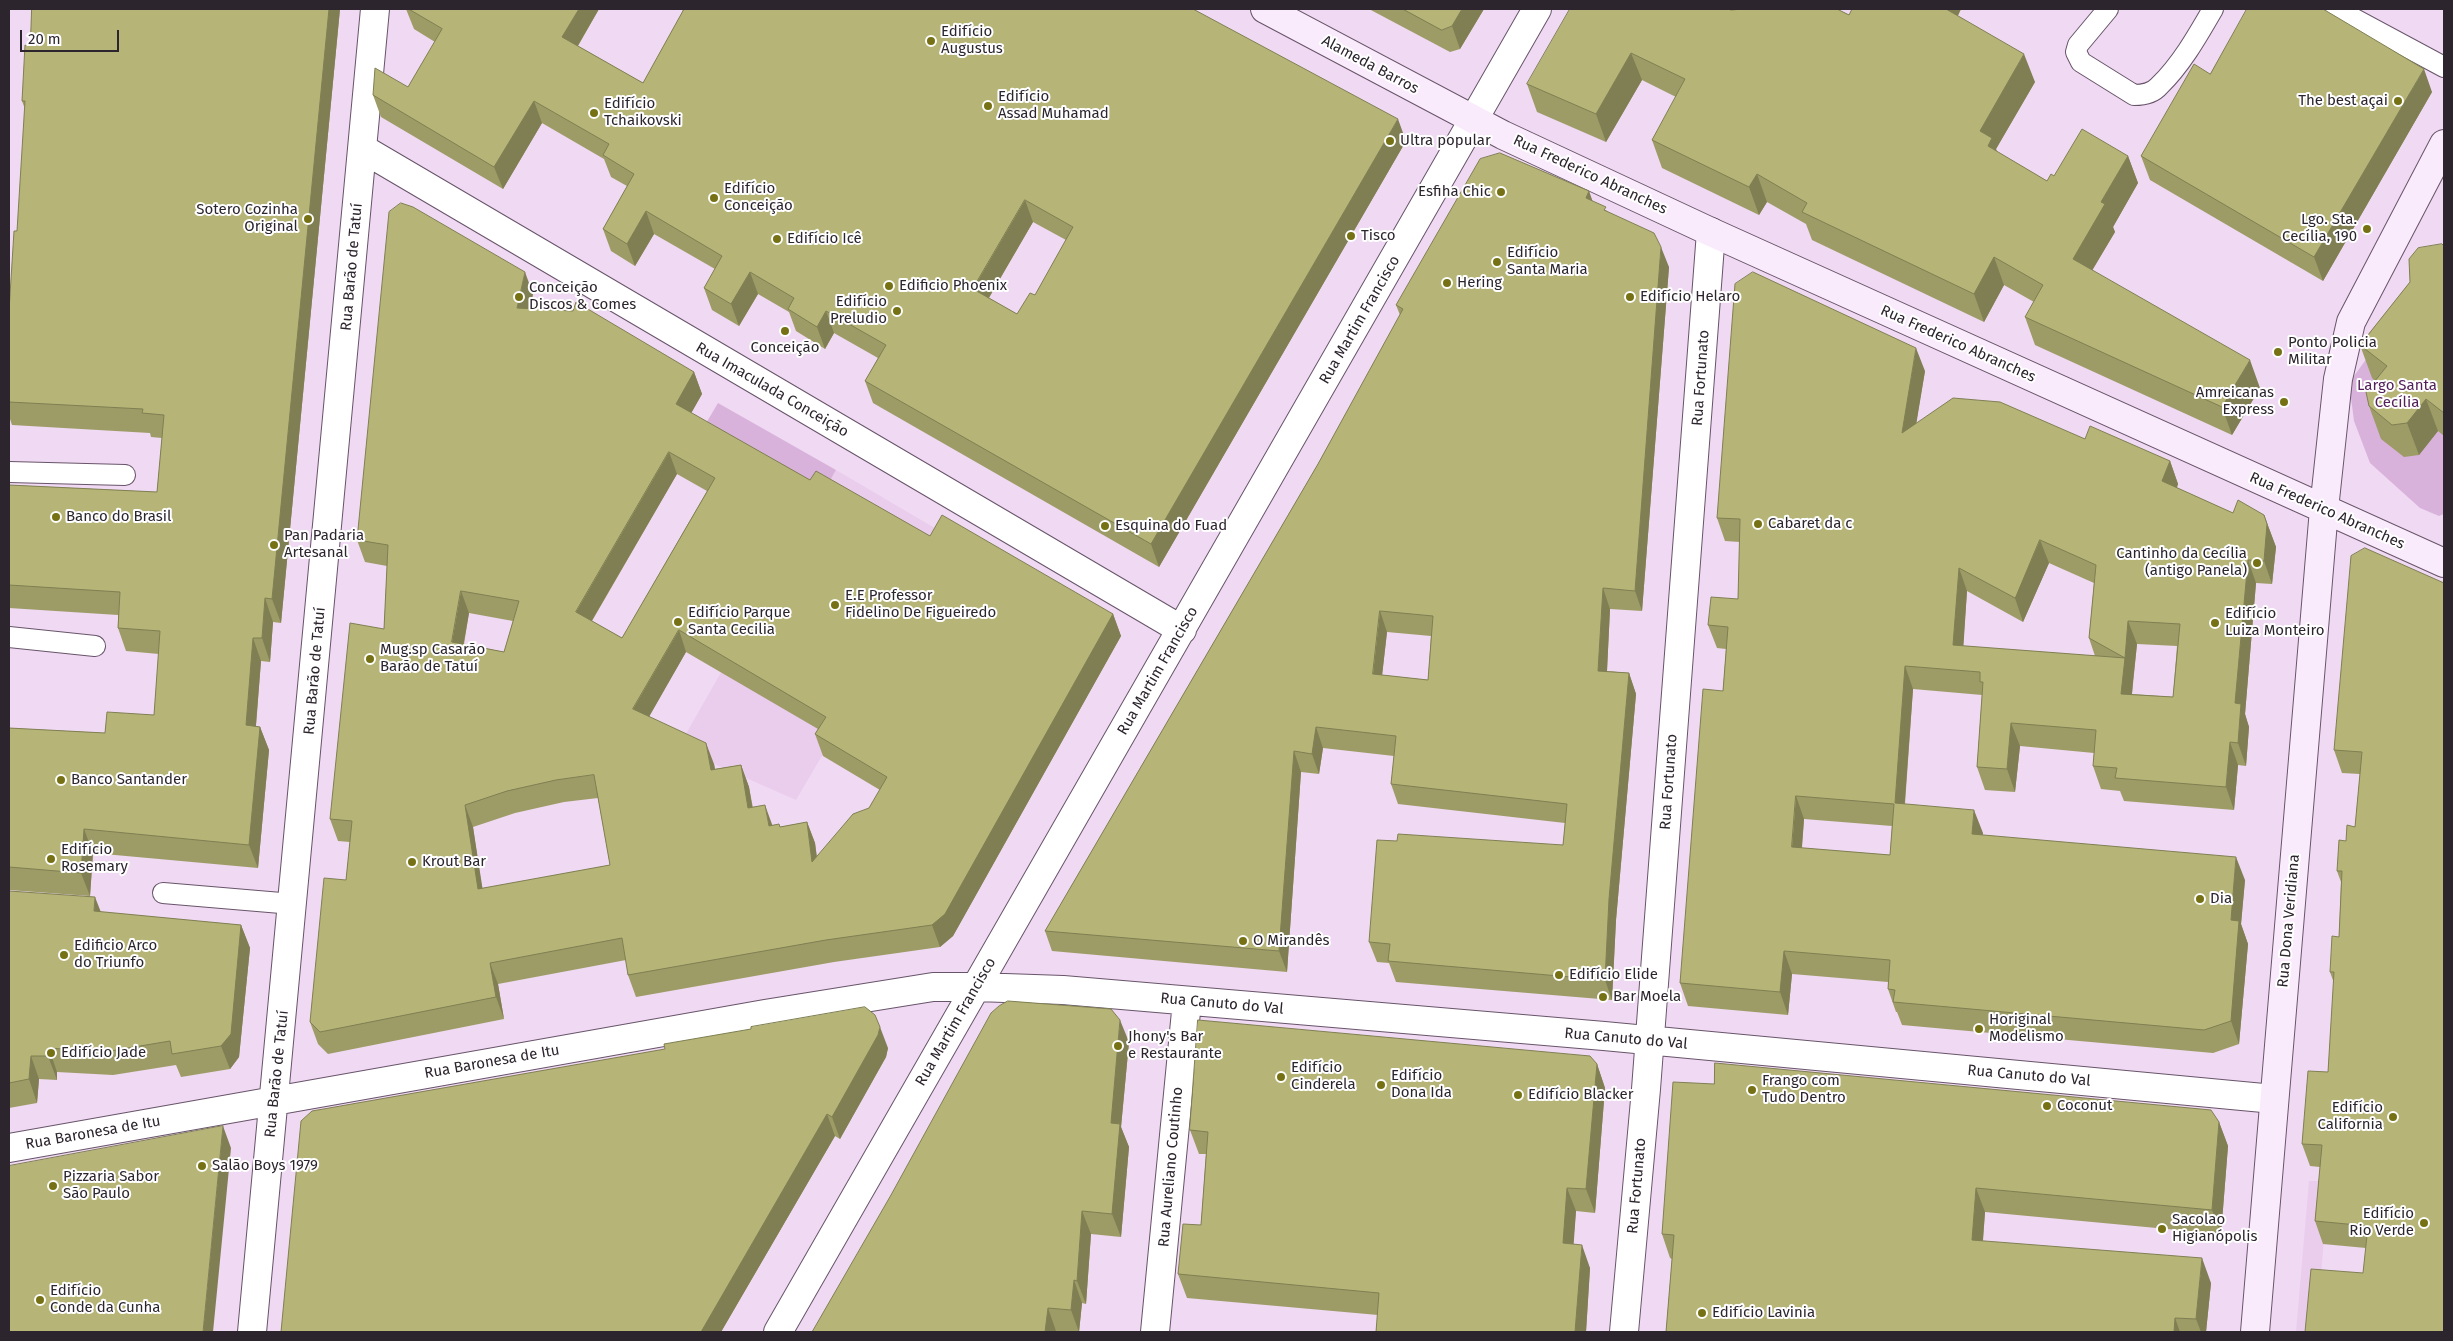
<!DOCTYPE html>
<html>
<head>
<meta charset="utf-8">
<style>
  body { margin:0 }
  #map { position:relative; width:2453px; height:1341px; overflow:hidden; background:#f0d9f2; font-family:"Fira Sans",sans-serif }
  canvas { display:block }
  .frame { position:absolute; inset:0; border:10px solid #2d252e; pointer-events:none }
  .scale { position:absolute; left:20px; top:30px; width:99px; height:22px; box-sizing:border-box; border:2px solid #2d252e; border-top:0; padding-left:6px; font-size:15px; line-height:18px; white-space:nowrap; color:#2d252e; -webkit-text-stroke:4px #fff; paint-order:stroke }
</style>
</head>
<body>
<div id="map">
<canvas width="2453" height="1341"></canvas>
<div class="frame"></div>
<div class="scale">20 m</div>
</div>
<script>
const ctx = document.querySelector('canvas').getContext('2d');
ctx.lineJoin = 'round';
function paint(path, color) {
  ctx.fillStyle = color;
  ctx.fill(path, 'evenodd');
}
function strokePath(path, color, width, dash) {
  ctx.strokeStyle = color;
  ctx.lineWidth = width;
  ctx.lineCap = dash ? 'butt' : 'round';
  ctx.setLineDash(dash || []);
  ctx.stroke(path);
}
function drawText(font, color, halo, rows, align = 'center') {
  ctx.font = font + ' "Fira Sans",sans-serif';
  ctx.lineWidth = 4;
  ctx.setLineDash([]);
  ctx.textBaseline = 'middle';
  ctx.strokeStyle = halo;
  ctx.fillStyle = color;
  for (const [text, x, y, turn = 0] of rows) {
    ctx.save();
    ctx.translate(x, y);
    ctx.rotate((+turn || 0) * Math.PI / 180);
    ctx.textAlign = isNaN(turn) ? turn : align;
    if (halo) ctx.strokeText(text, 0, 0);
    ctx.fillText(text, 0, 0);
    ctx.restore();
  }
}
const built = new Path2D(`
  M836,470L950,537L796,800L678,748Z
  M2309,1181H2329L2316,1332H2296Z`);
const green = new Path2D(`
  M2444,251V514L2439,516L2420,508L2370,463L2354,421L2349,383Z
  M718,403L836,470L823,493L699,435Z`);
const lane = new Path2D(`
  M2108,9L2078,45L2076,52L2081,62L2134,95C2142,95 2153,93 2159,86C2181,65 2198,35 2213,9
  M2336,9L2444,67
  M9,472L125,475
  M9,637L95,646
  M163,893L293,904`);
const street = new Path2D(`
  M363,149L1182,630
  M9,1148L765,1014L933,987H976L1063,990L1604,1036L2274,1099
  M252,1332L375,9
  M778,1332L1537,9
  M1155,1332L1187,1001
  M1624,1332L1646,1089L1711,232`);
const secondary = new Path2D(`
  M1265,9L1503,135L1711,232L2444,563
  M2255,1332L2324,509L2338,379L2351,322L2444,144`);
const wall = new Path2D(`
  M32,9H340L281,623L273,622L270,662L261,661L256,726L260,727L269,750L258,868L93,853L90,896L9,890V728L105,733L154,715L159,654L126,651L118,628V615L9,608V485L157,492L162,438L151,437L150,433L12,425L9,416V402L25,109L22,101L30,45Z
  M406,9H599L578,46L643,83L683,11L682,9H1193L1406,141L1159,567L873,403L865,381L878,358L834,333L825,349L796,331L789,312L758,294L739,326L712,310L704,288L715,269L654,234L635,266L611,251L603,229L627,186L611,177L604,159L542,123L503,189L381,117L373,95L408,87L435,42L414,29ZM1033,222L1066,240L1035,295L1017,314L989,298Z
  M1369,9H1484L1460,49L1450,52Z
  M1733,9H1837L1849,15L1852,9H1961L1958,16L2035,82L1996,149L1997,152L2047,181L2054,176L2128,156L2138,183L2113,227L2115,232L2092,270L2260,388L2232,435L2035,345L2025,317L2034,302L2004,285L1984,322L1812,240L1806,224L1767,202L1759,215L1662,168L1652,140L1676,97L1642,80L1606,142L1537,112L1527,84L1731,10H1735Z
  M2210,74L2432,92L2323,281L2150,180L2141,156Z
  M1589,191L1592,201L1607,211L1669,267L1642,611L1610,609L1607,671L1629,673L1636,694L1616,920L1612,1000L1396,982L1389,963L1377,962L1369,942L1563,845L1565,823L1398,804L1391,784L1394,756L1323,748L1319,774L1301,772L1287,972L1052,951L1045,931L1318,464L1400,315L1396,305ZM1387,632L1431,636L1428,680L1382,675Z
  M2444,246V436L2438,431L2419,455L2404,457L2381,439L2369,406L2375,381L2372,378L2360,345L2410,282Z
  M533,294L529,309L694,372L702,394L691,413L810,480L930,536L1113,614L1121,636L953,936L940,947L834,962L636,997L628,975L626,960L498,984L504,1019L328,1054L318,1044L310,1022L346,880L350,842L338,841L330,819L384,629L387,566L365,562L357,540ZM677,474L707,491L622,638L592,621ZM469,613L513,621L504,652L464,644ZM686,652L818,729L815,734L823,756L880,790L869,808L817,857L815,843L807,822L780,827L772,825L753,808L749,787L741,765L715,769L714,764L649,716ZM598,798L610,865L482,889L473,827L515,813L564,802Z
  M1925,371L1916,423L2085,439L2170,461L2178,484L2177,488L2233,513L2264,515L2276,547L2272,584L2256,583L2245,714L2249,727L2246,766L2238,765L2234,810L2124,801L2120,791L2101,789L2093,766L2094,753L2020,746L2015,792L1985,790L1977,767L1982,695L1913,689L1905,804L1983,833L1982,835L2245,880L2241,924L2248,944L2239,1044L2213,1053L1902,1025L1897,1012H1896L1888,989V982L1792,974L1788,1015L1688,1006L1680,983L1723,691L1726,649L1717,648L1708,625L1738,599L1740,542L1725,541L1717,518ZM2049,563L2094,583L2089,638L2095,656L1963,646L1967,591L2023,622ZM2137,644L2177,646L2173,697L2132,694ZM1804,819L1892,826L1890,855L1802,848Z
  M2444,583L2363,1273L2366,1248L2323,1244L2315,1221L2320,1167L2310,1166L2302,1144L2328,1072L2334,983L2330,972L2339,937L2341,882L2337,871L2346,841L2355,827L2360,774L2342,773L2334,750Z
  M9,891L101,912L241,925L250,948L239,1057L230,1069L181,1077L176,1065L113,1075L57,1072V1080L39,1079L37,1103L9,1108Z
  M1129,1042L1121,1127L1129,1147L1121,1237L1091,1234L1086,1304L1082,1303L1079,1332L1056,1331V1332H812Z
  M888,1048L886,1057L840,1139L835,1136L721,1332H281Z
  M1597,1064L1605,1088L1595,1213L1576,1211L1573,1244L1590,1268L1586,1332H1376L1378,1315L1187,1298L1178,1274L1201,1225L1206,1154H1199L1190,1130Z
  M2219,1122L2228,1146L2221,1234L1985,1212L1983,1241L2211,1283L2206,1332H1666L1672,1259L1670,1258L1662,1234Z`);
const shadedWall = new Path2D(`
  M329,9H340L281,623L272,599Z
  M579,9H599L570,59L562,37Z
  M1462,9H1484L1460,49L1452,26Z
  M1940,9H1961L1949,32Z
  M1631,53L1642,80L1606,142L1596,114Z
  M2024,54L2035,82L1996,149L2002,166L1998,174L1980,131Z
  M2424,69L2432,92L2323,281L2314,257Z
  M534,101L542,123L503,189L494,167Z
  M1398,119L1406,141L1159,567L1151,544Z
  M2128,156L2138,183L2113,227L2115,232L2083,286L2073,259L2101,202Z
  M1757,174L1767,202L1759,215L1749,187Z
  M1589,191L1596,211L1586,198Z
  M1025,200L1033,222L981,311L973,289Z
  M646,211L654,234L635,266L627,244Z
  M1661,247L1669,267L1642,611L1635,591Z
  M1994,257L2004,285L1984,322L1974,294Z
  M525,272L533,294L525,330L517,308Z
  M750,272L758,294L739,326L731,304Z
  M826,311L834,333L825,349L817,327Z
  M1916,348L1925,371L1911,456L1902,433Z
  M2250,360L2260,388L2232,435L2222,407Z
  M694,372L702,394L684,426L676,404Z
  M2426,399L2438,431L2419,455L2407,423Z
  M669,452L677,474L584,634L576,612Z
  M2170,461L2178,484L2170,504L2162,481Z
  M2264,515L2276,547L2272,584L2264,561Z
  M2040,540L2049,563L2023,622L2015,598Z
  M2248,560L2256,583L2245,714L2249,727L2246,766L2238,743L2235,703Z
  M1959,568L1967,591L1962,668L1953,645Z
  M1603,588L1610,609L1606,691L1598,671Z
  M461,591L469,613L460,664L452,642Z
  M265,598L273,622L270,662L262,638Z
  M1380,611L1387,632L1380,694L1373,674Z
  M1113,614L1121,636L953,936L940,947L932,925Z
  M2128,621L2137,644L2133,681L2125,658Z
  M679,630L686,652L641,731L633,709Z
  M253,638L261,661L254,749L246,725Z
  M2125,658L2133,681L2130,717L2121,694Z
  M1905,666L1913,689L1903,826L1895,803Z
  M1629,673L1636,694L1616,920L1612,1000L1605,980L1609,899Z
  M2011,723L2020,746L2015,792L2007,769Z
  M260,727L269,750L258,868L249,845Z
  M1316,727L1323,748L1319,774L1312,754Z
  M2230,742L2238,765L2234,810L2226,787Z
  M706,743L714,764L719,792L711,770Z
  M1294,751L1301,772L1287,972L1279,951Z
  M741,765L749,787L756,830L748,808Z
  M1796,796L1804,819L1800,870L1792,847Z
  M465,805L473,827L486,911L478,889Z
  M765,805L773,827L769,826Z
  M1974,810L1983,833L1980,857L1972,834Z
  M807,822L815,843L820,884L812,862Z
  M84,829L93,853L90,896L81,873Z
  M2236,857L2245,880L2241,924L2248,944L2239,1044L2231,1021V920Z
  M95,897L104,920L94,911Z
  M241,925L250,948L239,1057L230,1069L221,1046Z
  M1784,951L1792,974L1788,1015L1780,992Z
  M490,963L498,984L504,1019L496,997Z
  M1120,1020L1129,1042L1121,1127L1129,1147L1121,1237L1112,1214L1111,1123Z
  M880,1027L888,1048L886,1057L840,1139L832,1117Z
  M49,1048L57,1072V1080L48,1056Z
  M31,1056L39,1079L37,1103L29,1079Z
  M1597,1064L1605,1088L1595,1213L1586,1189Z
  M827,1114L835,1136L721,1332H701Z
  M2219,1122L2228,1146L2221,1234L2212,1210Z
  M223,1126L231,1148L213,1332H203Z
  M1567,1188L1576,1211L1572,1267L1563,1243Z
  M1976,1188L1985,1212L1981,1264L1972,1240Z
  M1082,1211L1091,1234L1086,1304L1077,1281Z
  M1582,1245L1590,1268L1586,1332H1575Z
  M2202,1258L2211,1283L2206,1332H2201L2196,1319Z
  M1074,1280L1082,1303L1079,1332L1071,1310Z
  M1048,1308L1056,1331V1332H1045Z
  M2175,1318L2180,1332H2174Z`);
const building = new Path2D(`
  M32,9H329L272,599L265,598L262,638H253L246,725L260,727L249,845L84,829L81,873L9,867V728L105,733L107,712L154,715L160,631L118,628L120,592L9,585V485L157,492L164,415L142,413L143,409L9,402V311L14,231H17L25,101H22L25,45H30Z
  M409,9H579L562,37L643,83L684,9H1193L1398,119L1151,544L865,381L886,345L826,311L817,327L788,309L794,298L750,272L731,304L704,288L722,256L646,211L627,244L603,229L634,174L603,155L609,144L534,101L494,167L373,95L375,68L408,87L442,29ZM1025,200L1073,227L1035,295L1030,293L1017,314L973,289Z
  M1403,9H1462L1452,26L1442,30Z
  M1570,9H1728L1731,10L1743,9H1837L1849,15L1852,9H1946L2024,54L1980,131L1992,138L1988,146L2047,181L2051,174L2054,176L2082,129L2128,156L2101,202L2105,204L2073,259L2250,360L2222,407L2025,317L2043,285L1994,257L1974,294L1802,212L1807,203L1757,174L1749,187L1652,140L1685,79L1631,53L1596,114L1527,84Z
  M2247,9H2323L2424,69L2314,257L2141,156L2194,64L2210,74Z
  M1500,153L1589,191L1586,198L1606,207L1604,210L1654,233L1661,247L1635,591L1603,588L1598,671L1629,673L1609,899L1605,980L1388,961L1390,944L1369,942L1377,840L1397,841L1398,834L1563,845L1567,804L1391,784L1396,736L1316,727L1312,754L1294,751L1279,951L1045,931L1318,464L1403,309L1396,305L1480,159ZM1380,611L1433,616L1428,680L1373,674Z
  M401,203L413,207L525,272L517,308L573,311L576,302L694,372L676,404L810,480L816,471L930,536L942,515L1113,614L945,914L932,925L826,940L628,975L622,938L490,963L496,997L320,1032L310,1022L324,878L346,880L352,821L330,819L350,623L384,629L388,545L357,540L389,212ZM669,452L715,478L622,638L576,612ZM461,591L519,601L504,652L452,642ZM679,630L826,717L815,734L887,777L869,808L853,814L812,862L807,822L780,827L779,824L769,826L765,805L748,808L741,765L711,770L706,743L633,709ZM594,775L610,865L478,889L465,805L507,791L556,780Z
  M2442,244L2444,246V413L2426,399L2407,423L2392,425L2369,406L2366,392L2387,366L2360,345L2410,282L2409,259L2418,248Z
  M1753,272L1916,348L1902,433L1953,398L2000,402L2085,439L2090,426L2170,461L2162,481L2233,513L2238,500L2264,515L2267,524L2264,561L2248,560L2235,703L2241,704L2238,743L2230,742L2226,787L2115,778L2117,768L2093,766L2096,730L2011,723L2007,769L1977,767L1983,682H1980V672L1905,666L1895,803L1974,810L1972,834L2236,857L2231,920L2239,921L2231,1021L2204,1030L1893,1002L1895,990L1888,989L1890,960L1784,951L1780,992L1680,983L1703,689L1723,691L1728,627L1708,625L1711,597L1738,599L1740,519L1717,518L1735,284ZM2040,540L2096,565L2089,638L2125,658L2128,621L2180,624L2173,697L2121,694L2125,658L1953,645L1959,568L2015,598ZM1796,796L1894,804L1890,855L1792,847Z
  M2365,548L2444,583V1332H2305L2311,1269L2363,1273L2368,1226L2315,1221L2322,1145L2302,1144L2308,1071L2328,1072L2334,972H2330L2332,936L2339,937L2342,871H2337L2339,840L2346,841L2347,825L2355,827L2362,752L2334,750L2351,556Z
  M9,891L95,897L94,911L241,925L231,1034L221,1046L172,1054L170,1041L104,1052L49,1048L48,1056H31L29,1079L9,1083Z
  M1008,1001L1111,1009L1120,1020L1111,1123L1120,1124L1112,1214L1082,1211L1077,1281L1074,1280L1071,1310L1048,1308L1045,1332H812L891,1195L991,1013L999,1006Z
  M865,1007L875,1015L880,1027L878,1035L832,1117L827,1114L701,1332H281L301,1121L312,1111L665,1049L664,1044L751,1029V1027Z
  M1198,1020L1590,1056L1597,1064L1586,1189L1567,1188L1563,1243L1582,1245L1575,1332H1376L1379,1293L1178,1274L1183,1224L1201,1225L1208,1132L1190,1130Z
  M1715,1063L2211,1110L2219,1122L2212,1210L1976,1188L1972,1240L2202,1258L2196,1319L2175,1318L2174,1332H1666L1674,1235L1662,1234L1673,1082L1714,1084Z
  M223,1126L203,1332H9V1166Z`);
const markers = [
  [931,41,5,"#757114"],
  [2398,101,5,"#757114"],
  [988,106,5,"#757114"],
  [594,113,5,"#757114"],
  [1390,141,5,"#757114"],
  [1501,192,5,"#757114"],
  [714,198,5,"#757114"],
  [308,219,5,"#757114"],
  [2367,229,5,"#757114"],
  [1351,236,5,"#757114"],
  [777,239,5,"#757114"],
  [1497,262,5,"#757114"],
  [1447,283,5,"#757114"],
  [889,286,5,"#757114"],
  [519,297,5,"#757114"],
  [1630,297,5,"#757114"],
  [897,311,5,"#757114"],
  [785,331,5,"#757114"],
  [2278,352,5,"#757114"],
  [2284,402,5,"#757114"],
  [56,517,5,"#757114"],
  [1758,524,5,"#757114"],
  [1105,526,5,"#757114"],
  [274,545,5,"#757114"],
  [2257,563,5,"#757114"],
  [835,605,5,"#757114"],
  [678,622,5,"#757114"],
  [2215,623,5,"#757114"],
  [370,659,5,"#757114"],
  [61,780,5,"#757114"],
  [51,859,5,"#757114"],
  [412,862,5,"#757114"],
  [2200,899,5,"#757114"],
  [1243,941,5,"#757114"],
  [64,955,5,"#757114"],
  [1559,975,5,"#757114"],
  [1603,997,5,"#757114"],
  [1979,1029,5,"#757114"],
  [1118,1046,5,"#757114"],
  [51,1053,5,"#757114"],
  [1281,1077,5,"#757114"],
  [1381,1085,5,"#757114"],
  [1752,1090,5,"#757114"],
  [1518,1095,5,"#757114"],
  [2047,1106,5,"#757114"],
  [2393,1117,5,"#757114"],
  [202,1166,5,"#757114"],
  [53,1186,5,"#757114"],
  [2424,1223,5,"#757114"],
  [2162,1229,5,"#757114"],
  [40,1300,5,"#757114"],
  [1702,1313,5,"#757114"]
];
const poiNames = [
  ["Edifício",941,32],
  ["Augustus",941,49],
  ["Edifício",998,97],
  ["Assad Muhamad",998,114],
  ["The best açai",2388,101,"right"],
  ["Edifício",604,104],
  ["Tchaikovski",604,121],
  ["Ultra popular",1400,141],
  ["Edifício",724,189],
  ["Conceição",724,206],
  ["Esfiha Chic",1491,192,"right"],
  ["Sotero Cozinha",298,210,"right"],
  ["Original",298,227,"right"],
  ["Lgo. Sta.",2357,220,"right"],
  ["Cecília, 190",2357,237,"right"],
  ["Tisco",1361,236],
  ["Edifício Icê",787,239],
  ["Edifício",1507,253],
  ["Santa Maria",1507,270],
  ["Hering",1457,283],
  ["Edificio Phoenix",899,286],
  ["Conceição",529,288],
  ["Discos & Comes",529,305],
  ["Edifício Helaro",1640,297],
  ["Edifício",887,302,"right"],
  ["Preludio",887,319,"right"],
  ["Ponto Policia",2288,343],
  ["Militar",2288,360],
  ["Conceição",785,348,"center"],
  ["Amreicanas",2274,393,"right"],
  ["Express",2274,410,"right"],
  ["Banco do Brasil",66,517],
  ["Cabaret da c",1768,524],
  ["Esquina do Fuad",1115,526],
  ["Pan Padaria",284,536],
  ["Artesanal",284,553],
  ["Cantinho da Cecília",2247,554,"right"],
  ["(antigo Panela)",2247,571,"right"],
  ["E.E Professor",845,596],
  ["Fidelino De Figueiredo",845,613],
  ["Edifício Parque",688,613],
  ["Santa Cecilia",688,630],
  ["Edifício",2225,614],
  ["Luiza Monteiro",2225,631],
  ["Mug.sp Casarão",380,650],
  ["Barão de Tatuí",380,667],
  ["Banco Santander",71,780],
  ["Edifício",61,850],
  ["Rosemary",61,867],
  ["Krout Bar",422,862],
  ["Dia",2210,899],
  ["O Mirandês",1253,941],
  ["Edificio Arco",74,946],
  ["do Triunfo",74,963],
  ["Edifício Elide",1569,975],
  ["Bar Moela",1613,997],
  ["Horiginal",1989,1020],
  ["Modelismo",1989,1037],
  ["Jhony's Bar",1128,1037],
  ["e Restaurante",1128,1054],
  ["Edifício Jade",61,1053],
  ["Edifício",1291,1068],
  ["Cinderela",1291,1085],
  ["Edifício",1391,1076],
  ["Dona Ida",1391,1093],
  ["Frango com",1762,1081],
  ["Tudo Dentro",1762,1098],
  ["Edifício Blacker",1528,1095],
  ["Coconut",2057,1106],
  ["Edifício",2383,1108,"right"],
  ["California",2383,1125,"right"],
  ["Salão Boys 1979",212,1166],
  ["Pizzaria Sabor",63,1177],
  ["São Paulo",63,1194],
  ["Edifício",2414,1214,"right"],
  ["Rio Verde",2414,1231,"right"],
  ["Sacolao",2172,1220],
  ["Higianópolis",2172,1237],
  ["Edifício",50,1291],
  ["Conde da Cunha",50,1308],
  ["Edifício Lavinia",1712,1313]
];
const streetNames = [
  ["Alameda Barros",1370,65,28],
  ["Rua Frederico Abranches",1590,175,25],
  ["Rua Barão de Tatuí",352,267,-85],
  ["Rua Martim Francisco",1360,320,-60],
  ["Rua Frederico Abranches",1958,344,24],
  ["Rua Fortunato",1701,378,-86],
  ["Rua Imaculada Conceição",772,390,30],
  ["Rua Frederico Abranches",2327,511,24],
  ["Rua Barão de Tatuí",315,671,-85],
  ["Rua Martim Francisco",1158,671,-60],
  ["Rua Fortunato",1669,782,-86],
  ["Rua Dona Veridiana",2289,921,-85],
  ["Rua Canuto do Val",1222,1004,5],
  ["Rua Martim Francisco",956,1022,-60],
  ["Rua Canuto do Val",1626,1039,5],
  ["Rua Baronesa de Itu",492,1062,-10],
  ["Rua Barão de Tatuí",277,1074,-84],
  ["Rua Canuto do Val",2029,1076,5],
  ["Rua Baronesa de Itu",93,1133,-10],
  ["Rua Aureliano Coutinho",1171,1167,-85],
  ["Rua Fortunato",1637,1186,-85]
];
const parkNames = [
  ["Largo Santa",2397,386],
  ["Cecília",2397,403]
];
paint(built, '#eacdec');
paint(green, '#d9b2dc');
strokePath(lane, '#68546a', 22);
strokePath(street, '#68546a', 30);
strokePath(secondary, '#68546a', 30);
strokePath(lane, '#fff', 20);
strokePath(street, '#fff', 28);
strokePath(secondary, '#faebfc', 28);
paint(wall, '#9d9c66');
paint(shadedWall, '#7f7f53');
paint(building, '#b6b577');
strokePath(building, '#7f7f53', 1);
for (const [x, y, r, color] of markers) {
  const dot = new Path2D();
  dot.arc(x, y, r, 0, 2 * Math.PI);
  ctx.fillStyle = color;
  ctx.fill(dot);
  strokePath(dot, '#fff', 2);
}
drawText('15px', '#2d252e', '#fff', poiNames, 'left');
drawText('15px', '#2d252e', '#fff', streetNames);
drawText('15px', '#54205a', '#fff', parkNames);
</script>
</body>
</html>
